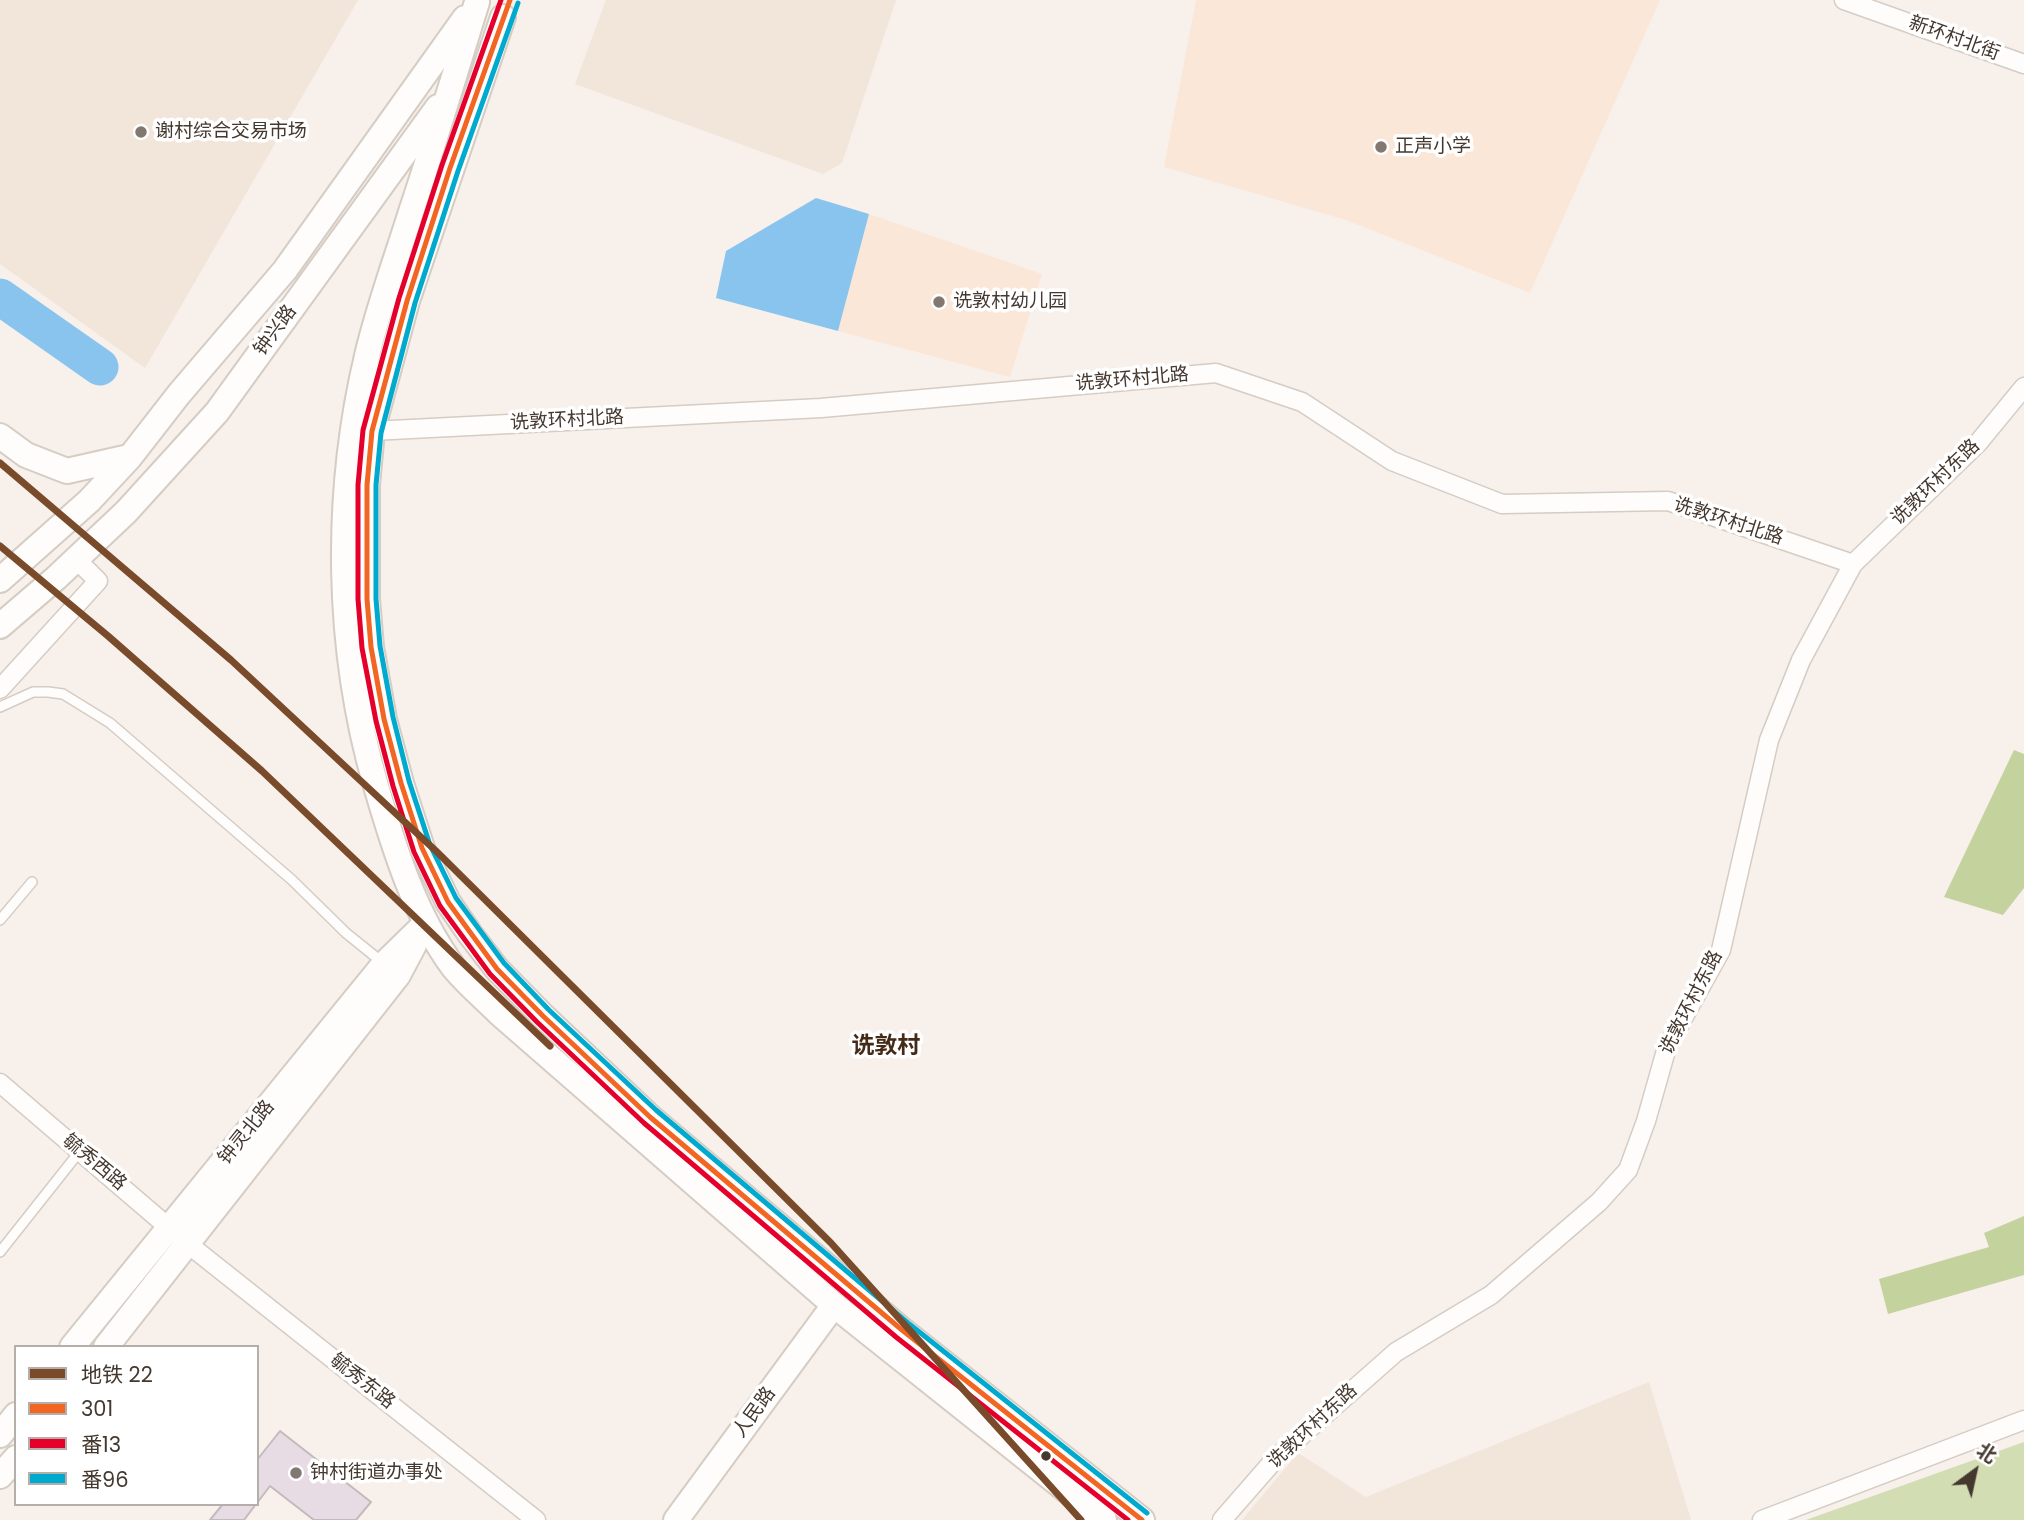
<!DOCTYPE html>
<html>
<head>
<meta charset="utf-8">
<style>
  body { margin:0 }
  #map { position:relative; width:2024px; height:1520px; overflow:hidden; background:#f7f0eb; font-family:Poppins,"Noto Sans SC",sans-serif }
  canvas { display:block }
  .legend { position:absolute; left:14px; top:1345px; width:245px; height:161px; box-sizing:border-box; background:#fff; border:2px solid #b5afac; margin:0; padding:9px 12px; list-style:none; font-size:21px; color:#45382f }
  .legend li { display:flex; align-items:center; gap:14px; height:35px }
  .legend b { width:35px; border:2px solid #b5afac }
  .north { position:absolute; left:1940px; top:1436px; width:70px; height:70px; -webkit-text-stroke:5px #fff; paint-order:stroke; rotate:33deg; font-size:19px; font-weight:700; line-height:28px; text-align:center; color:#45382f }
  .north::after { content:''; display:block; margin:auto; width:24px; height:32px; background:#45382f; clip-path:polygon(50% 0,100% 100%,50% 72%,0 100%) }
</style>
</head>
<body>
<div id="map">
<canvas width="2024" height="1520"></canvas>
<ul class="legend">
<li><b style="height:9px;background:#7a4b2a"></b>地铁 22</li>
<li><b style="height:9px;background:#f26522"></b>301</li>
<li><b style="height:9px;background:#e4002b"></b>番13</li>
<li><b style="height:9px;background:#00a9ce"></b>番96</li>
</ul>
<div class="north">北</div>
</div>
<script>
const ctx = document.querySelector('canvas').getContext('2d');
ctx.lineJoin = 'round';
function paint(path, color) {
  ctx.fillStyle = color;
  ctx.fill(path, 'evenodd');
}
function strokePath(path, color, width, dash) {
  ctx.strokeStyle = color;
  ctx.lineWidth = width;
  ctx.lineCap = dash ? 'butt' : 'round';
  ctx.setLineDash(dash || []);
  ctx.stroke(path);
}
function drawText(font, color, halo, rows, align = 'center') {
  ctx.font = font + ' Poppins,"Noto Sans SC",sans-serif';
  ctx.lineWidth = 7;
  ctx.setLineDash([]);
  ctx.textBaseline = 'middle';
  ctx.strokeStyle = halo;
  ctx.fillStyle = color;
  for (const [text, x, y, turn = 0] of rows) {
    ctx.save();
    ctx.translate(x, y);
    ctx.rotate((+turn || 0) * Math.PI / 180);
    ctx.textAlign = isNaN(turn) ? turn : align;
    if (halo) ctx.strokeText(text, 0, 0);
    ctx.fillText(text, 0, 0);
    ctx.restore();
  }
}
const commercial = new Path2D(`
  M0,0H358L145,368L0,264Z
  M606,0H896L842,163L823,174L575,84Z
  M1649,1382L1691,1520H1242L1298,1453L1366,1497Z`);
const built = new Path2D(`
  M1196,0H1660L1530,293L1346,220L1164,167Z
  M869,214L1042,274L1010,377L838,331Z`);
const green = new Path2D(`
  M2024,1442V1520H1806Z`);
const forest = new Path2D(`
  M2014,750L2024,754V888L2003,915L1944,897Z
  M2024,1216V1275L1888,1314L1879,1279L1989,1247L1984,1233Z`);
const water = new Path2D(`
  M816,198L869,214L838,331L716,298L726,251Z`);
const river = new Path2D(`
  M0,297L100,367`);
const building = new Path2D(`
  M280,1431L371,1502L356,1520H314L270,1486L257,1503V1460Z
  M223,1504H256L244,1520H210Z`);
const lane = new Path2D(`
  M0,707L33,692H48L63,694L110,723L292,880L346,933L382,962
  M0,920L32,882
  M0,1252L80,1151`);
const street = new Path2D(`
  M1844,0L2024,64
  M372,431L821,408L1216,373L1302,402L1392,461L1502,504L1668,501L1853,564
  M0,689L98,581L76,559
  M0,1083L188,1244L536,1520
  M1222,1520L1276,1458L1396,1352L1491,1295L1599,1202L1628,1170L1646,1121L1667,1047L1721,950L1769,740L1801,660L1853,564L1978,443L2024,387
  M1762,1520L2024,1420`);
const secondary = new Path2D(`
  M477,2C455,73 434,143 411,212C396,260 378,308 367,356C334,496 336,648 376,786C394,848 415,916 454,968C467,984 485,999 500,1014L834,1305L1104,1520
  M503,17L407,301L372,431L367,485V599L371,647L384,719L401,783L422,848L448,902L470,934L497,969L543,1016L650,1117L902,1330L1142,1520
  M0,436L26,455L67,471L129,457
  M0,580L89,501L130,457L179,394L285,270L465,18
  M0,626L56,578L126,512L217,412L438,107
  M72,1347L384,964L426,923
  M106,1347L398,975L414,945
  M0,1435L16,1415
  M0,1476L16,1458
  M676,1520L834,1305`);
const bus1 = new Path2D(`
  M510,0L450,168L407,301L372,431L367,485V599L371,647L384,719L401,783L422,848L448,902L497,969L543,1016L650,1117L902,1330L1142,1520`);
const bus2 = new Path2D(`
  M501,0L442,165L399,298L363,430L358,485V599L362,648L376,721L393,786L414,852L440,906L490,974L537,1022L644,1123L896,1337L1128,1520`);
const bus3 = new Path2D(`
  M518,3L458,171L415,303L381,433L376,485V599L380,646L393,717L409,781L430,845L456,898L504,963L549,1010L656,1110L908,1323L1147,1513`);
const metro1 = new Path2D(`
  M0,463L231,660L436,851L831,1243L1081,1520
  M0,546L108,636L262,771L550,1046`);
const markers = [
  [141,132,7,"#837871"],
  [1381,147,7,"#837871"],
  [939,302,7,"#837871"],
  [1046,1456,6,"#45382f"],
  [296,1473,7,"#837871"]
];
const streetNames = [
  ["新环村北街",1954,39,20],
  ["钟兴路",276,331,-54],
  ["诜敦环村北路",1132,380,-5],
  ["诜敦环村北路",567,421,-3],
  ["诜敦环村东路",1936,483,-44],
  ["诜敦环村北路",1728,522,18],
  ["诜敦环村东路",1692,1003,-63],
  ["钟灵北路",247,1133,-51],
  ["毓秀西路",94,1163,40],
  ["毓秀东路",362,1382,38],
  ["人民路",755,1413,-54],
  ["诜敦环村东路",1313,1427,-43]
];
const poiNames = [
  ["谢村综合交易市场",155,132],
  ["正声小学",1395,147],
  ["诜敦村幼儿园",953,302],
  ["钟村街道办事处",310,1473]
];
const quarterNames = [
  ["诜敦村",886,1047]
];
paint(commercial, '#f2e5da');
paint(built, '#fbe7d8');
paint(green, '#d2ddb4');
paint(forest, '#c4d29e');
paint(water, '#89c4ee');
strokePath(river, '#89c4ee', 37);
paint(building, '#e7dce3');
strokePath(building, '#c2bbbe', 2);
strokePath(lane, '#d5ccc4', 12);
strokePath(street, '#d5ccc4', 21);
strokePath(secondary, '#d5ccc4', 28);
strokePath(lane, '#fefdfc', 9);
strokePath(street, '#fefdfc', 18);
strokePath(secondary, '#fefdfc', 24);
strokePath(bus1, '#f26522', 5);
strokePath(bus2, '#e4002b', 5);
strokePath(bus3, '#00a9ce', 5);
strokePath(metro1, '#7a4b2a', 7);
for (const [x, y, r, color] of markers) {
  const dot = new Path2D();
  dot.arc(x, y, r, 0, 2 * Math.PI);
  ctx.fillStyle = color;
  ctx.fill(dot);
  strokePath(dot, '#fff', 2.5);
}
drawText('19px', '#45382f', '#fff', streetNames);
drawText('19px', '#45382f', '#fff', poiNames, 'left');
drawText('bold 23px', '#442b18', '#fff', quarterNames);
</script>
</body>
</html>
